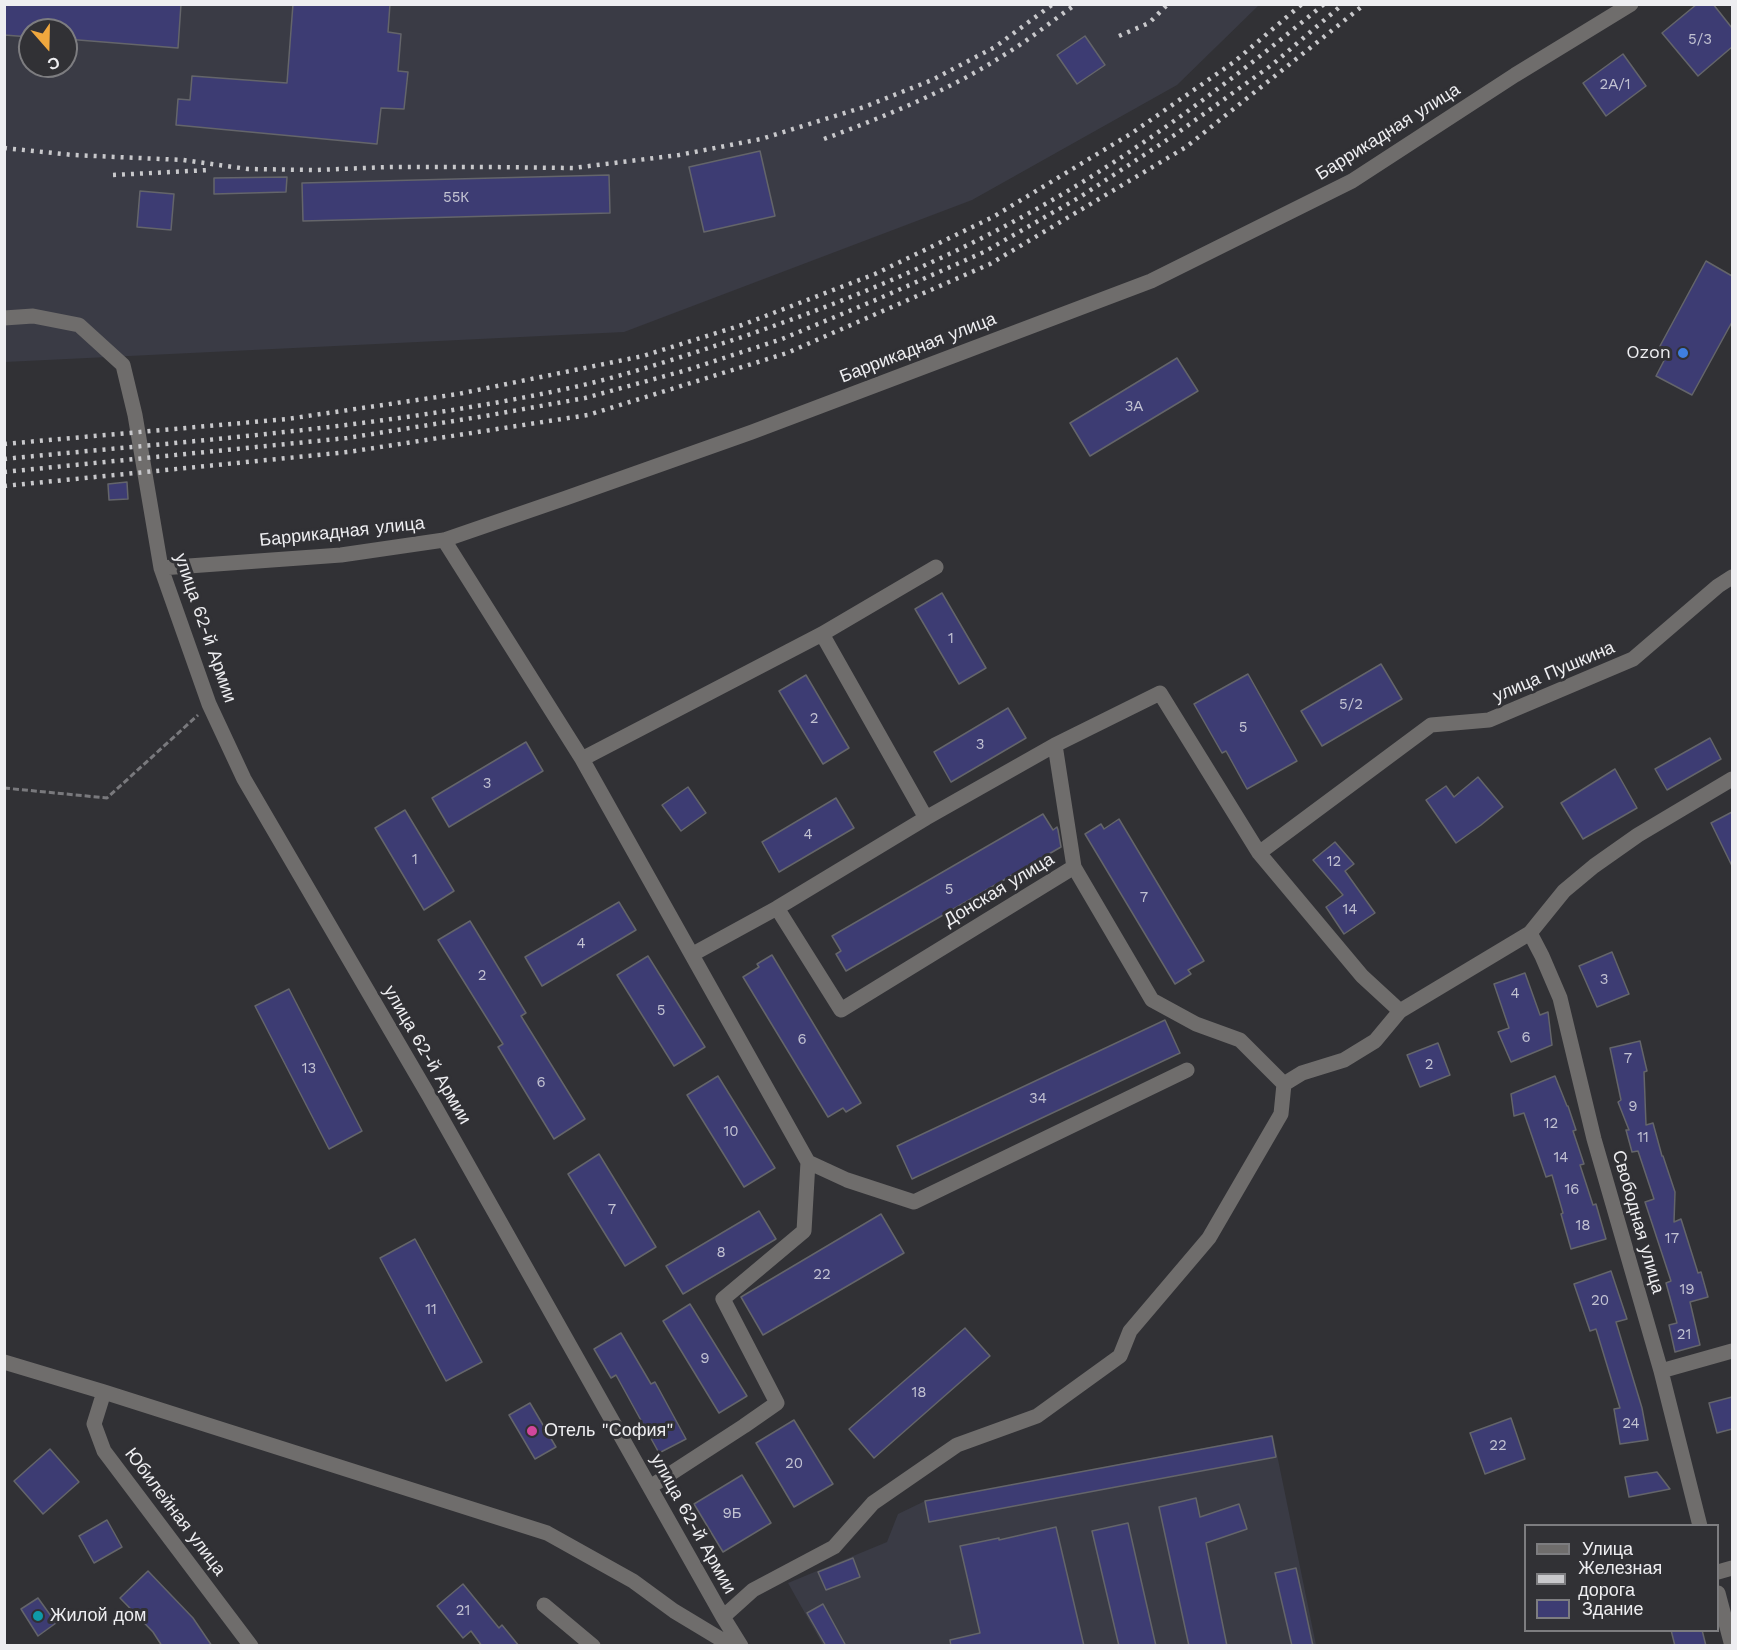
<!DOCTYPE html>
<html>
<head>
<meta charset="utf-8">
<style>
  body { margin:0 }
  #map { position:relative; width:1737px; height:1650px; overflow:hidden; background:#313135; font-family:"Work Sans",sans-serif }
  canvas { display:block }
  .frame { position:absolute; inset:0; border:6px solid #eeeef1; pointer-events:none }
  .legend { position:absolute; left:1524px; top:1524px; width:195px; height:108px; box-sizing:border-box; background:#313135; border:2px solid #7d7d80; margin:0; padding:8px 10px; list-style:none; font-size:18px; color:#eeeef1 }
  .legend li { display:flex; align-items:center; gap:12px; height:30px }
  .legend b { width:30px; border:2px solid #7d7d80 }
  .north { position:absolute; left:18px; top:18px; width:60px; height:60px; box-sizing:border-box; background:#313135; border:2px solid #7d7d80; border-radius:50%; rotate:160deg; font-size:16px; font-weight:700; line-height:24px; text-align:center; color:#eeeef1 }
  .north::after { content:''; display:block; margin:auto; width:21px; height:27px; background:#efa73e; clip-path:polygon(50% 0,100% 100%,50% 72%,0 100%) }
</style>
</head>
<body>
<div id="map">
<canvas width="1737" height="1650"></canvas>
<div class="frame"></div>
<ul class="legend">
<li><b style="height:8px;background:#6f6d6c"></b>Улица</li>
<li><b style="height:8px;background:#c8c8cb"></b>Железная дорога</li>
<li><b style="height:16px;background:#3d3c73"></b>Здание</li>
</ul>
<div class="north">С</div>
</div>
<script>
const ctx = document.querySelector('canvas').getContext('2d');
ctx.lineJoin = 'round';
function paint(path, color) {
  ctx.fillStyle = color;
  ctx.fill(path, 'evenodd');
}
function strokePath(path, color, width, dash) {
  ctx.strokeStyle = color;
  ctx.lineWidth = width;
  ctx.lineCap = dash ? 'butt' : 'round';
  ctx.setLineDash(dash || []);
  ctx.stroke(path);
}
function drawText(font, color, halo, rows, align = 'center') {
  ctx.font = font + ' "Work Sans",sans-serif';
  ctx.lineWidth = 6;
  ctx.setLineDash([]);
  ctx.textBaseline = 'middle';
  ctx.strokeStyle = halo;
  ctx.fillStyle = color;
  for (const [text, x, y, turn = 0] of rows) {
    ctx.save();
    ctx.translate(x, y);
    ctx.rotate((+turn || 0) * Math.PI / 180);
    ctx.textAlign = isNaN(turn) ? turn : align;
    if (halo) ctx.strokeText(text, 0, 0);
    ctx.fillText(text, 0, 0);
    ctx.restore();
  }
}
const built = new Path2D(`
  M4,5H1259L1177,85L972,200L624,332L5,362ZM30,30H66V66H30Z
  M1273,1435L1316,1645H823L788,1583L887,1542L898,1514L925,1501Z`);
const building = new Path2D(`
  M4,4H181L178,48L66,39V30H30V37L4,35Z
  M293,4H390L388,32L401,34L398,71L408,72L404,109L381,108L377,144L176,125L178,99L190,100L192,76L287,83Z
  M1697,4H1713L1732,28V47L1698,76L1662,33Z
  M1085,36L1105,65L1077,84L1057,55Z
  M1623,54L1646,86L1606,116L1583,83Z
  M760,151L775,216L704,232L689,167Z
  M609,175L610,213L303,221L302,183Z
  M287,177L286,192L214,194V178Z
  M140,191L174,194L171,230L137,227Z
  M1706,261L1732,276V322L1692,395L1656,376L1669,351L1660,346Z
  M1177,358L1198,391L1090,456L1070,423Z
  M127,482L128,499L109,500L108,484Z
  M942,593L986,668L959,684L915,609Z
  M1381,664L1402,699L1322,746L1301,711Z
  M1248,674L1297,761L1247,789L1226,751L1222,753L1194,704Z
  M806,675L849,748L823,764L779,691Z
  M1008,708L1026,738L951,782L934,752Z
  M1710,738L1721,759L1667,790L1655,769Z
  M526,742L543,771L449,827L432,798Z
  M1615,769L1637,808L1583,839L1561,803Z
  M1478,777L1503,807L1481,825L1456,843L1426,800L1446,786L1454,797Z
  M688,787L706,813L681,831L662,805Z
  M836,798L854,828L779,872L762,842Z
  M405,810L454,891L424,910L375,828Z
  M1732,812V866L1711,823Z
  M1043,814L1053,830L1057,827L1058,830L1061,847L846,971L836,954L841,951L832,936Z
  M1119,819L1204,961L1188,970L1191,974L1175,984L1085,834L1101,824L1104,829Z
  M1335,842L1354,864L1345,871L1375,913L1344,934L1326,907L1343,895L1313,860Z
  M619,902L636,930L542,986L525,957Z
  M470,921L526,1013L521,1016L585,1119L554,1139L498,1047L503,1044L438,940Z
  M1612,952L1629,994L1597,1007L1579,966Z
  M772,955L861,1103L846,1112L843,1108L828,1117L743,977L759,967L757,964Z
  M648,956L705,1047L674,1066L617,975Z
  M1525,973L1540,1015L1548,1012L1552,1045L1511,1062L1498,1032L1509,1028L1494,984Z
  M289,989L362,1131L329,1149L255,1006Z
  M1165,1020L1180,1053L912,1179L897,1146Z
  M1640,1041L1647,1071L1644,1072L1646,1125L1653,1123L1662,1156H1663L1675,1192L1674,1222L1681,1219L1698,1273L1701,1272L1708,1297L1690,1302L1700,1345L1675,1352L1669,1325L1677,1323L1666,1283L1671,1281L1645,1202L1654,1199L1638,1151L1632,1152L1626,1130H1629L1618,1102L1621,1100L1610,1048Z
  M1438,1043L1450,1075L1420,1087L1407,1055Z
  M718,1076L775,1168L744,1187L687,1095Z
  M1555,1076L1567,1106H1568L1576,1130L1573,1131L1584,1164L1580,1165L1593,1205L1596,1204L1606,1239L1571,1249L1561,1214L1563,1213L1552,1175L1546,1177L1524,1113L1514,1116L1511,1094Z
  M599,1154L656,1247L625,1266L568,1174Z
  M759,1211L776,1239L683,1294L666,1266Z
  M881,1214L904,1253L763,1335L741,1297Z
  M415,1239L482,1362L446,1381L380,1258Z
  M1611,1271L1627,1319L1616,1322L1642,1408L1648,1440L1620,1444L1614,1409L1620,1408L1596,1329L1590,1331L1574,1284Z
  M690,1304L747,1396L719,1413L663,1321Z
  M965,1328L990,1356L874,1458L849,1429Z
  M621,1333L651,1384L655,1382L686,1439L659,1453L616,1375L611,1378L594,1349Z
  M1732,1397V1429L1717,1433L1709,1403Z
  M530,1403L556,1447L535,1459L509,1415Z
  M1511,1418L1525,1459L1485,1474L1470,1433Z
  M794,1420L833,1484L794,1507L756,1443Z
  M1272,1436L1276,1457L929,1522L925,1501Z
  M50,1449L79,1482L43,1514L14,1481Z
  M1657,1472L1670,1489L1629,1497L1625,1477Z
  M742,1475L771,1523L723,1552L694,1504Z
  M1196,1498L1200,1517L1239,1504L1247,1529L1206,1543L1227,1646H1189L1159,1507Z
  M107,1520L122,1547L94,1563L79,1536Z
  M1128,1523L1156,1646H1119L1092,1531Z
  M1056,1527L1084,1646H951L950,1640L980,1633L960,1546L999,1538V1540Z
  M853,1558L860,1577L826,1590L818,1572Z
  M1296,1568L1304,1604L1313,1646H1292L1275,1573Z
  M148,1571L193,1618L212,1646H162L153,1632L120,1598Z
  M463,1584L499,1628L502,1625L519,1646H482L471,1631L463,1638L437,1606Z
  M38,1598L56,1623L38,1636L21,1609Z
  M823,1604L846,1646H826L807,1613Z
  M1671,1630H1702L1706,1646H1675Z`);
const path = new Path2D(`
  M4,788L107,798L198,715`);
const minor = new Path2D(`
  M4,318L33,316L79,325L123,365L135,415L161,568L209,704L244,779L429,1096L723,1617L741,1646
  M444,540L582,759L808,1162L804,1231L723,1299L777,1403L744,1426L650,1487
  M161,568L341,555L444,540L566,498L752,432L1151,281L1352,181L1515,75L1631,4
  M822,634L926,818
  M1055,745L1074,867
  M582,759L822,634L936,567
  M1259,853L1431,725L1489,720L1633,659L1718,586L1732,577
  M777,908L841,1010L1074,867L1152,1000L1196,1024L1240,1040L1284,1084
  M1530,933L1542,956L1560,998L1594,1139L1661,1371L1700,1526
  M693,954L777,908L926,818L1055,745L1160,693L1259,853L1362,976L1400,1011
  M808,1162L847,1180L914,1202L1187,1070
  M4,1362L104,1392L547,1533L633,1581L674,1611L732,1646
  M1661,1371L1732,1351
  M104,1392L94,1424L104,1451L251,1646
  M1718,1572L1732,1568
  M1718,1593L1732,1646
  M544,1605L593,1646
  M723,1617L753,1590L834,1547L873,1503L957,1445L1037,1416L1120,1356L1130,1331L1209,1238L1281,1114L1284,1084L1302,1073L1344,1060L1375,1041L1400,1011L1530,933L1564,891L1594,866L1638,835L1732,779`);
const rail = new Path2D(`
  M1119,36L1149,23L1168,4
  M824,139C886,116 948,91 1004,55C1029,40 1052,21 1076,4
  M4,148L73,155L183,160L248,169L315,170L390,167H489L573,168L679,155L761,139L864,107L932,80L995,47L1053,4
  M113,175L209,170
  M4,444L287,419L458,394L643,356L742,325L875,274L993,217L1132,133L1234,62L1302,4
  M4,459C196,440 391,428 579,386C630,374 681,357 730,341C850,301 967,252 1076,186C1163,133 1245,70 1324,4
  M4,472L347,438L485,416L585,398L687,370L782,339L878,299L984,252L1080,197L1176,134L1273,64L1343,4
  M4,486L348,452L588,415L787,353L990,264L1186,147L1365,4`);
const markers = [
  [1683,353,6,"#3f7fe0"],
  [532,1431,6,"#d1479c"],
  [38,1616,6,"#0f9aa8"]
];
const numberNames = [
  ["5/3",1700,40],
  ["2А/1",1615,85],
  ["55К",456,198],
  ["3А",1134,407],
  ["1",951,639],
  ["5/2",1351,705],
  ["2",814,719],
  ["5",1243,728],
  ["3",980,745],
  ["3",487,784],
  ["4",808,835],
  ["1",415,860],
  ["12",1334,862],
  ["5",949,890],
  ["7",1144,898],
  ["14",1350,910],
  ["4",581,944],
  ["2",482,976],
  ["3",1604,980],
  ["4",1515,994],
  ["5",661,1011],
  ["6",1526,1038],
  ["6",802,1040],
  ["7",1628,1059],
  ["2",1429,1065],
  ["13",309,1069],
  ["6",541,1083],
  ["34",1038,1099],
  ["9",1633,1107],
  ["12",1551,1124],
  ["10",731,1132],
  ["11",1643,1138],
  ["14",1561,1158],
  ["16",1572,1190],
  ["7",612,1210],
  ["18",1583,1226],
  ["17",1672,1239],
  ["8",721,1253],
  ["22",822,1275],
  ["19",1687,1290],
  ["20",1600,1301],
  ["11",431,1310],
  ["21",1684,1335],
  ["9",705,1359],
  ["18",919,1393],
  ["24",1631,1424],
  ["22",1498,1446],
  ["20",794,1464],
  ["9Б",732,1514],
  ["21",463,1611]
];
const streetNames = [
  ["Баррикадная улица",1388,132,-32],
  ["Баррикадная улица",918,348,-21],
  ["Баррикадная улица",342,532,-6],
  ["улица 62-й Армии",205,628,71],
  ["улица Пушкина",1554,672,-23],
  ["Донская улица",999,890,-31],
  ["улица 62-й Армии",427,1055,60],
  ["Свободная улица",1638,1222,74],
  ["Юбилейная улица",175,1512,53],
  ["улица 62-й Армии",693,1524,61]
];
const poiNames = [
  ["Ozon",1671,353,"right"],
  ["Отель \"София\"",544,1431],
  ["Жилой дом",50,1616]
];
paint(built, '#3a3b45');
paint(building, '#3d3c73');
strokePath(building, '#64656a', 1.5);
strokePath(path, '#79797d', 3, [6, 3]);
strokePath(minor, '#6f6d6c', 15);
strokePath(rail, '#c8c8cb', 4.5, [3, 6]);
for (const [x, y, r, color] of markers) {
  const dot = new Path2D();
  dot.arc(x, y, r, 0, 2 * Math.PI);
  ctx.fillStyle = color;
  ctx.fill(dot);
  strokePath(dot, '#313135', 2);
}
drawText('15px', '#c2c2d2', null, numberNames);
drawText('18px', '#eeeef1', '#313135', streetNames);
drawText('18px', '#eeeef1', '#313135', poiNames, 'left');
</script>
</body>
</html>
